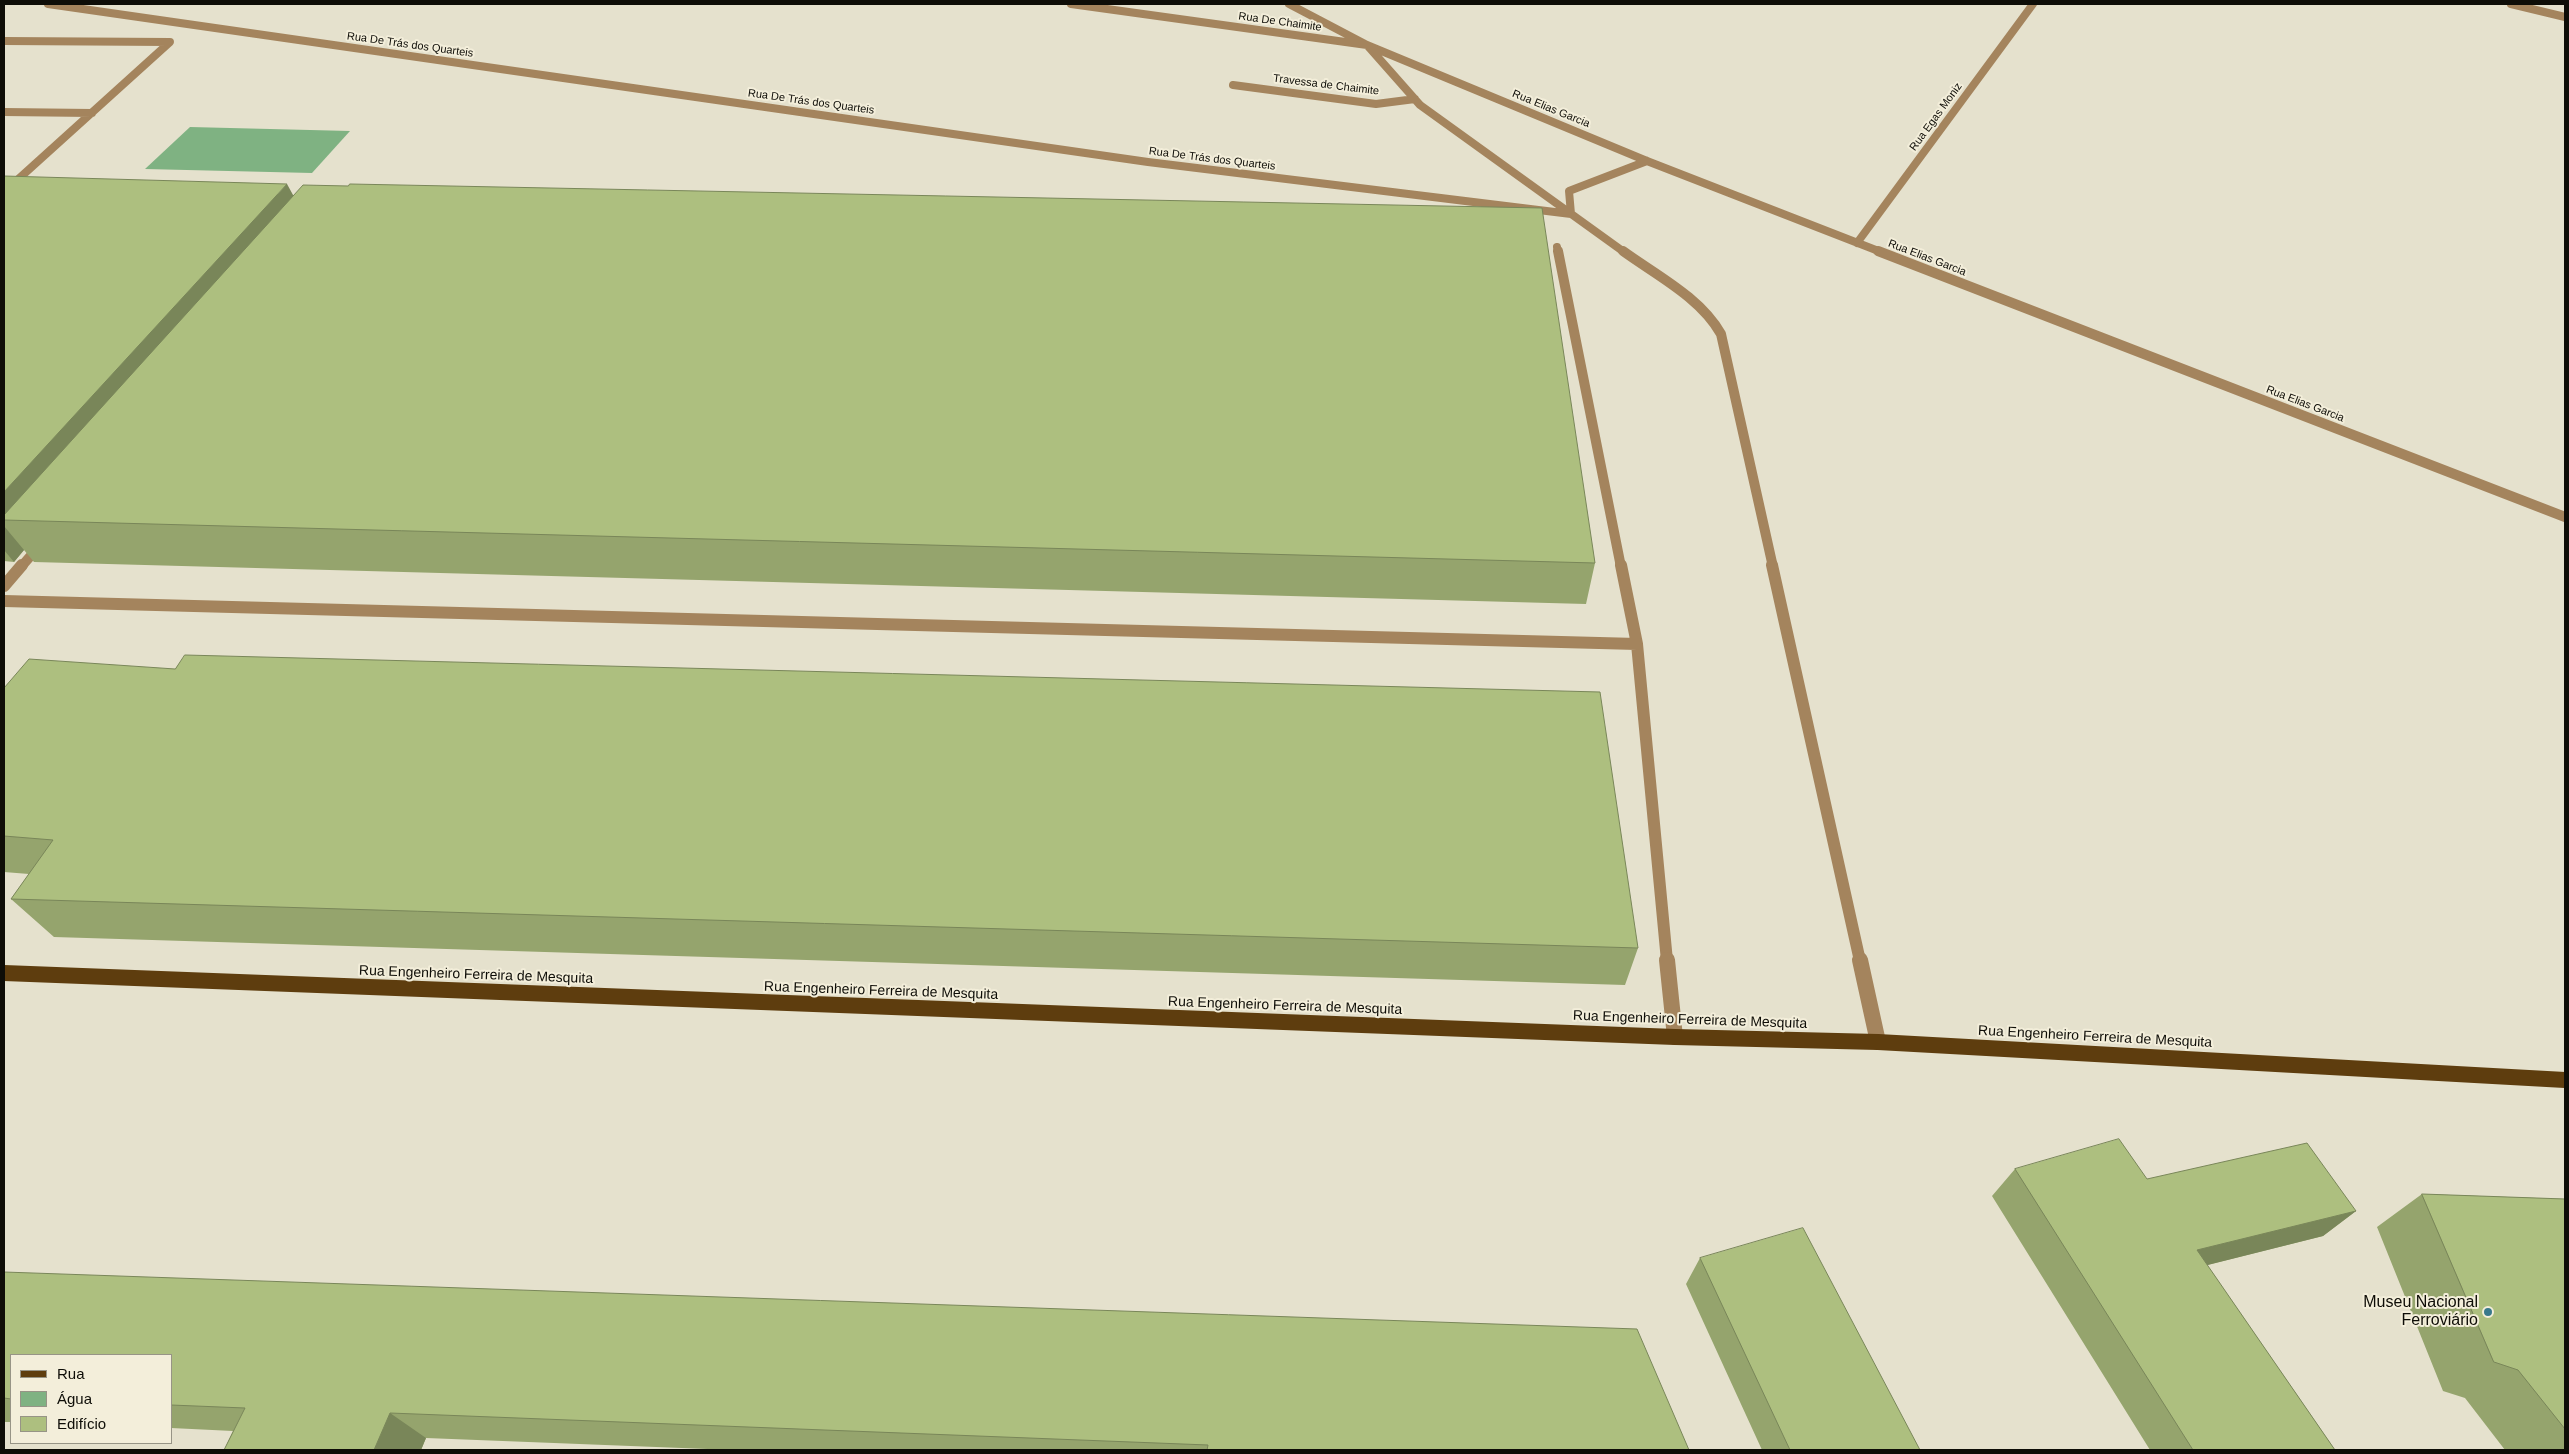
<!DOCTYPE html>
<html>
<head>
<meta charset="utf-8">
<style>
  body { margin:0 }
  #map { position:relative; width:2569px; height:1454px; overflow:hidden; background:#e5e1cd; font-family:Helvetica,sans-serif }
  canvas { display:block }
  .frame { position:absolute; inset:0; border:5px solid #0e0d07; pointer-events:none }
  .legend { position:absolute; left:10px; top:1354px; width:162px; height:90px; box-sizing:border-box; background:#f3eeda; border:1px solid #979486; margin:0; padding:6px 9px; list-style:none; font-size:15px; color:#0e0d07 }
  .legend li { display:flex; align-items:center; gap:10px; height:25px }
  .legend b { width:25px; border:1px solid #979486 }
</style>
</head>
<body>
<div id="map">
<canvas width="2569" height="1454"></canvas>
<div class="frame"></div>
<ul class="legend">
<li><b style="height:6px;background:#5e3d0e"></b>Rua</li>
<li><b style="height:14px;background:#7fb282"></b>Água</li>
<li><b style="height:14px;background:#adbf7f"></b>Edifício</li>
</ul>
</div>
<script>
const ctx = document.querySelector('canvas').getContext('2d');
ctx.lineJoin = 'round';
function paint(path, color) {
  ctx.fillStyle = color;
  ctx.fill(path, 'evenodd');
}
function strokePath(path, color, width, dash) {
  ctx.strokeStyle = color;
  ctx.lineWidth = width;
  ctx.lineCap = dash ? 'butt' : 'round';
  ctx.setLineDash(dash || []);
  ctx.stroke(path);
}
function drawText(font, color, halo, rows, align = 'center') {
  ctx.font = font + ' Helvetica,sans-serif';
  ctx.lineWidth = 4;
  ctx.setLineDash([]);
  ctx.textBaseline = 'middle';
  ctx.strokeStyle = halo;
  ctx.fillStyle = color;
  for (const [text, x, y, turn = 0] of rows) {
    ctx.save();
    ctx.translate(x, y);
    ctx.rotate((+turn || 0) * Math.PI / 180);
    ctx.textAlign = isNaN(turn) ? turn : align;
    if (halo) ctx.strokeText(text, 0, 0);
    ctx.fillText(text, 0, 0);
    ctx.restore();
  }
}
const water = new Path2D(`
  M190,127L350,131L312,173L145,169Z`);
const minorFar3 = new Path2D(`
  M48,4L1148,162L1571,214L1569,191L1647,161
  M1071,4L1367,45L1420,105L1624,252
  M1289,4L1367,45L1647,161L1881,252
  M2511,4L2565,17
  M4,41L170,42L4,192
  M1233,85L1376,104L1415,99
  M4,112L92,113
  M1857,243L2033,4
  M1557,247L1558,252`);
const minorFar2 = new Path2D(`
  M1558,251L1621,567
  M1623,251C1656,275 1700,297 1721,334L1773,567
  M1878,251L2565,517
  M21,567L41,544`);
const minorFar1 = new Path2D(`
  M1621,565L1637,644L1667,961
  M1772,565L1860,961
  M4,586L22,565
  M4,601L1637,644`);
const minor = new Path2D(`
  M1667,960L1675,1037
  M1860,960L1878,1042`);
const major = new Path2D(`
  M4,973L1675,1037L1878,1042L2565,1080`);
const wall = new Path2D(`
  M4,176L293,195L1595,563L1586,604L34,562L24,550L14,562L4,561Z
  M4,688L1638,948L1625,985L54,937L11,899L29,874L4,872Z
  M2015,1169L2147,1179L2356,1211L2323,1236L2207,1265L2335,1450H2150L1992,1196Z
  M2422,1194L2565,1199V1450H2505L2465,1398L2443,1391L2377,1227Z
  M1700,1258L1920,1450H1762L1686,1284Z
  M4,1272L1689,1450H733L426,1438L421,1450H224L233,1431L171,1428V1355H11V1422H4Z`);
const shadedWall = new Path2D(`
  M287,184L309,224L4,520V492Z
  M4,526L24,550L14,562L4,550Z
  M2356,1211L2323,1236L2168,1275L2197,1250Z
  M390,1413L426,1438L421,1450H374Z`);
const building = new Path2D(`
  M4,176L287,184L4,492Z
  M350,184L1542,208L1595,563L4,520V515L303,185L348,186Z
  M185,655L1600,692L1638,948L11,899L53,840L4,836V688L29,659L175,669Z
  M2119,1139L2147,1179L2307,1143L2356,1211L2197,1250L2335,1450H2193L2015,1169Z
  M2422,1194L2565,1199V1429L2518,1370L2494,1362Z
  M1803,1228L1920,1450H1790L1700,1258Z
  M4,1272L1637,1329L1689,1450H1207L1208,1445L390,1413L374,1450H224L245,1408L171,1405V1355H11V1399L4,1398Z`);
const markers = [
  [2488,1312,5,"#38798c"]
];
const farStreetnames = [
  ["Rua De Chaimite",1280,22,8],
  ["Rua De Trás dos Quarteis",410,45,8],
  ["Travessa de Chaimite",1326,85,7],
  ["Rua De Trás dos Quarteis",811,102,8],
  ["Rua Elias Garcia",1551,109,22],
  ["Rua Egas Moniz",1936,117,-54],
  ["Rua De Trás dos Quarteis",1212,159,7],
  ["Rua Elias Garcia",1927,258,21],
  ["Rua Elias Garcia",2305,404,21]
];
const streetNames = [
  ["Rua Engenheiro Ferreira de Mesquita",476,975,2],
  ["Rua Engenheiro Ferreira de Mesquita",881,991,2],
  ["Rua Engenheiro Ferreira de Mesquita",1285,1006,2],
  ["Rua Engenheiro Ferreira de Mesquita",1690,1020,2],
  ["Rua Engenheiro Ferreira de Mesquita",2095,1037,3]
];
const nearPoinames = [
  ["Museu Nacional",2478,1303],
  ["Ferroviário",2478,1321]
];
paint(water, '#7fb282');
strokePath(minorFar3, '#a4845d', 8);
strokePath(minorFar2, '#a4845d', 10);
strokePath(minorFar1, '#a4845d', 12);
strokePath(minor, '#a4845d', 16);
strokePath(major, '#5e3d0e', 16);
paint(wall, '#95a46d');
paint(shadedWall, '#798659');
paint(building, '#adbf7f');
strokePath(building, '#798659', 1);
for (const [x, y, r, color] of markers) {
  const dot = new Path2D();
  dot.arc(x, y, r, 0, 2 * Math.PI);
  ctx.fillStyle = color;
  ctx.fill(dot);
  strokePath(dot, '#f3eeda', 2);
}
drawText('11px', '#0e0d07', '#f3eeda', farStreetnames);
drawText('14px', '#0e0d07', '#f3eeda', streetNames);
drawText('16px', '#0e0d07', '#f3eeda', nearPoinames, 'right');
</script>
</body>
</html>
